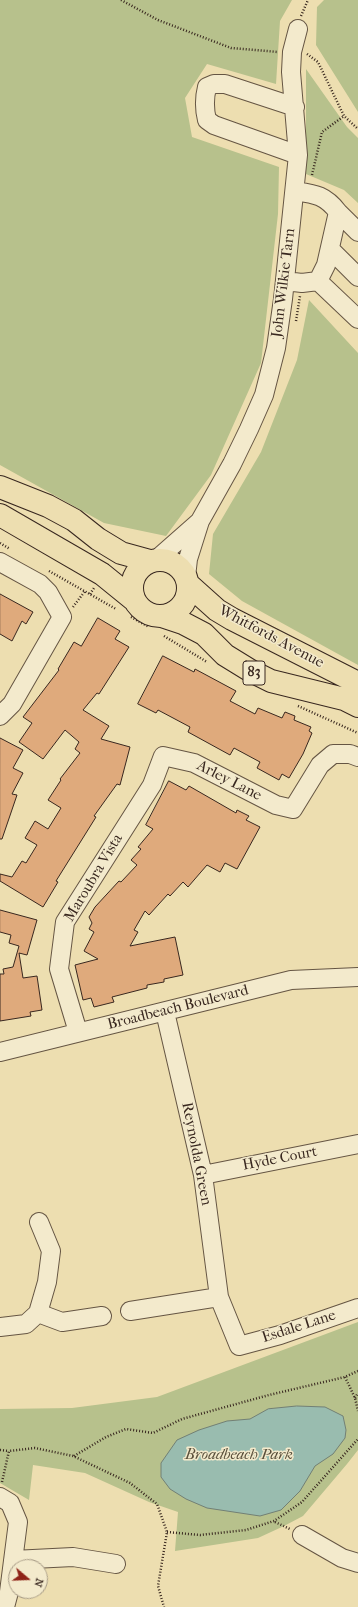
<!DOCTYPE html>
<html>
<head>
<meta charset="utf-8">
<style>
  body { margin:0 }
  #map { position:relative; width:358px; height:1607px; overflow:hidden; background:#eddeb0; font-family:"IM FELL French Canon",serif }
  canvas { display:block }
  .north { position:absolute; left:8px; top:1559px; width:40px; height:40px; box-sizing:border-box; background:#f3eacc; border:1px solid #a89c87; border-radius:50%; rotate:109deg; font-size:11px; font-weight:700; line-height:16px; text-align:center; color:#38271f }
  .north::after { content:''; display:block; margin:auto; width:14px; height:18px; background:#8f2418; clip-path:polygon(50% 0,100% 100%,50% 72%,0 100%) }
</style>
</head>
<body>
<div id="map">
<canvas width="358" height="1607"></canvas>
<div class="north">N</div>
</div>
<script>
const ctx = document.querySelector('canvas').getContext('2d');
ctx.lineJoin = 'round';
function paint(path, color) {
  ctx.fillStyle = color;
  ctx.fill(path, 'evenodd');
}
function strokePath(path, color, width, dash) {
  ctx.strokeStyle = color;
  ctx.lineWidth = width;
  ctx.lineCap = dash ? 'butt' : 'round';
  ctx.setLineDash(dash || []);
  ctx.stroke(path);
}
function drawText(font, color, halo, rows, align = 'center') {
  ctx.font = font + ' "IM FELL French Canon",serif';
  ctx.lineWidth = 3;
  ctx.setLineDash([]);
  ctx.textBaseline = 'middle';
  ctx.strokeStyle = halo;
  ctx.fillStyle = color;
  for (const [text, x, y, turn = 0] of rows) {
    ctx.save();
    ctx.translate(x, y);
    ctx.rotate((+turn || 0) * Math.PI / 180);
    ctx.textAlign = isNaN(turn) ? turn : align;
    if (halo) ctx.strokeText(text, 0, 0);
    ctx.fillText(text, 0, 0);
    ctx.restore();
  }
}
const green = new Path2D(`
  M0,0H292L280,21L276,84L207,64L185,98L192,137L279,167L278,214L261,363L211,475L166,536L104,523L0,465Z
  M324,0H358V112L316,45L317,7Z
  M306,69L347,127L358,138V203L344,190L306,174Z
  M309,300L358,353V665L242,601L209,574L213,534L261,452L297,360Z
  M358,1322V1450L347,1464L303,1516L284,1526L258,1538L175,1551L178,1512L149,1502L85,1473L33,1465L29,1500L0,1483V1409L72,1408L157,1397Z`);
const water = new Path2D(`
  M297,1406L325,1407L343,1416L346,1430L345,1438L333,1454L315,1466L300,1491L281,1510L260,1516L207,1508L186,1499L170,1489L161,1477V1463L177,1440L199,1430L227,1421L250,1419L268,1409Z`);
const building = new Path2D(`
  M0,594L33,612L26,624L22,621L12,641L0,634Z
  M98,618L120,631L115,639L129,647L99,694L97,693L83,710L109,726L101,739L130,747L120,785L117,784L94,816L96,817L56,881L58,882L43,907L0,881V874L12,877L22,861L26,863L37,845L25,838L35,821L48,829L61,808L48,800L61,780L60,779L80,753L75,749L79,742L65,730L43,759L19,742L32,723L23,717L59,670L58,669L74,642L81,646Z
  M163,656L194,672L195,669L236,691L230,701L255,714L258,708L282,718L285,712L295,716L294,720L311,727L309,731L312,733L303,754L289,778L282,774L279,780L257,768L260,762L234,748L230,755L188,732L190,727L158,710L156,713L138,704Z
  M0,738L23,750L13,768L23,773L12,794L17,795L2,839H0Z
  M169,781L186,790L189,786L236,813L237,810L249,816L246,820L260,827L237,869L225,863L220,872L207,865L188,887L183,882L170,896L168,894L149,915L145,911L134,930L138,932L130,946L175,937L183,975L164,979V982L147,985V988L112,997L114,1002L94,1007L91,998L83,1000L75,965L98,959L84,951L94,932L89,929L92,923L89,917L95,907L119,881L121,882L137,865L131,860L141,849L138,847L153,829L146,825Z
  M0,910L37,920L27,955L19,953L23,978L37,976L42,1010L30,1012L31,1016L0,1021V974H4L3,969L13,967L19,946L9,943L11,935L0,932Z`);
const path = new Path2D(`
  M121,0L158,20L231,48L278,52
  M301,16L308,0
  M307,54L318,62L344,116L358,129
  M312,175L322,132L344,116
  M296,321L300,296
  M0,543L10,549
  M49,571L116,609
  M90,594L94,588
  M73,607L85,591
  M135,616L148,624
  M131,617L149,627
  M164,636L207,662
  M298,706L358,733
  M345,1377L355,1398L358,1411
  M355,1398L358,1393
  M0,1450L9,1451
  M74,1456L106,1437L126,1429L153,1433L182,1419L269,1395L345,1377L358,1371
  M2,1482L9,1451L35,1448L73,1456L130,1483L157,1504L167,1532L158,1586L164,1607
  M275,1522L290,1529
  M167,1532L200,1535L246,1530L274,1521L302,1502L358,1439`);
const minor = new Path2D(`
  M295,107L225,84H214L207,87C204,99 204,108 207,120L214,125L298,155
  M338,212L358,232
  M330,249L358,277
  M285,281L302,283L318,281L326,265L338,212C325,195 315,194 295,191
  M318,281L358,319
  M157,559L199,522
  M0,562L40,584L48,592L62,617L12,704L0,716
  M186,577L188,559L200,521L232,464L249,429L264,395L276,348L283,299L298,155L291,72L292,52L298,29
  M165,1012L203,1175L219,1297L239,1346L280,1335L358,1308
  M78,1032L59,969L65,922L152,785L163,756L194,763L276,805L293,809L320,765L333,754H350L358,757
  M0,1052L291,980L358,977
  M203,1175L358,1144
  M130,1311L219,1297
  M38,1313L62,1322L102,1316
  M0,1327L26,1324L38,1313L47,1282L51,1251L39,1222
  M0,1497L10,1503L18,1522L9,1592L5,1607
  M302,1535L342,1558L358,1563
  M13,1560L73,1557L116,1564`);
const major = new Path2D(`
  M0,487L48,506L74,520L98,539L121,553L150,561
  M0,515L102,574L134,600
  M132 588a28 28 0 1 1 56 0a28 28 0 1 1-56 0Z
  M188,584L217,610L232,619L358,683
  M162,616L183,623L204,634L225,655L251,671L271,681L344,699L358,706`);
const shields = [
  [254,673,22]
];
const shieldNames = [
  ["83",254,673]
];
const streetNames = [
  ["John Wilkie Tarn",284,283,-83],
  ["Whitfords Avenue",271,637,28],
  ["Arley Lane",229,781,27],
  ["Maroubra Vista",94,878,-59],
  ["Broadbeach Boulevard",178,1008,-14],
  ["Reynolda Green",196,1154,79],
  ["Hyde Court",280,1159,-11],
  ["Esdale Lane",299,1327,-18]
];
const parkNames = [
  ["Broadbeach Park",239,1455]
];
paint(green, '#b7c18c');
paint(water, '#99bcaf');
strokePath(water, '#728075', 1);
paint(building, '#dfaa7c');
strokePath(building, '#38271f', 1);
strokePath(minor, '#655543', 20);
strokePath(major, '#38271f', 24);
strokePath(path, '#38271f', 2.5, [1, 2]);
strokePath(minor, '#f3eacc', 18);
strokePath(major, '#eddeb0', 22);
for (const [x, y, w] of shields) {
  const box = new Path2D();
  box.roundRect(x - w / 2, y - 12, w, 24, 3);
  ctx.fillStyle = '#f3eacc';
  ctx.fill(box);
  strokePath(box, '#38271f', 1);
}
drawText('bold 14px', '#38271f', null, shieldNames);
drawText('15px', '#38271f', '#f3eacc', streetNames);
drawText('italic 15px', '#584e3a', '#f3eacc', parkNames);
</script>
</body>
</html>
